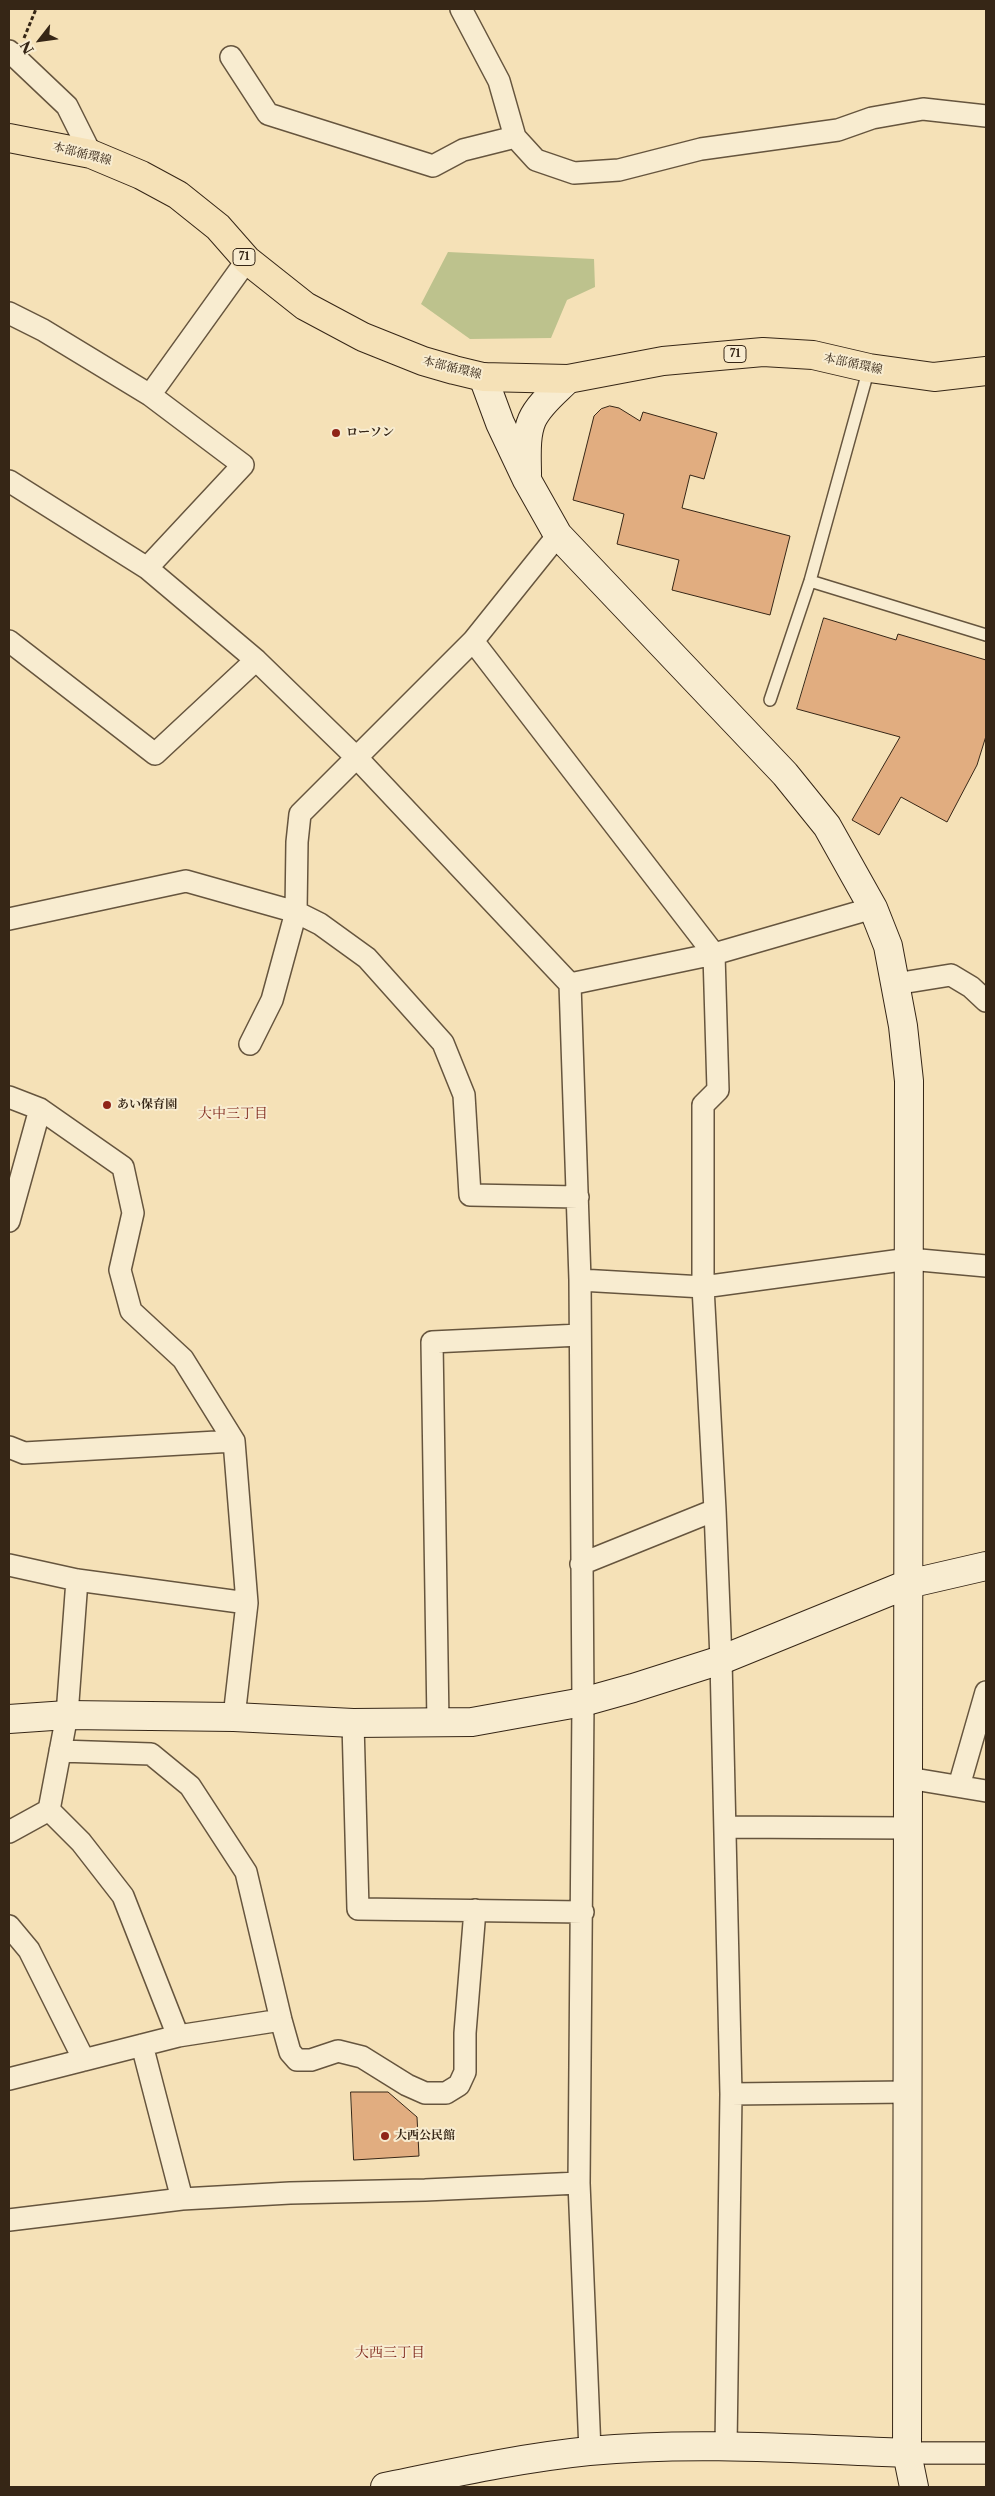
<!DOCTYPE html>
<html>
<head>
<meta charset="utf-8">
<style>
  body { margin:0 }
  #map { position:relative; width:995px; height:2496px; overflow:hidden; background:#f5e1b7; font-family:"Libre Caslon Text",serif }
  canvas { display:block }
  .frame { position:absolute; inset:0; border:10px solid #362616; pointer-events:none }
  .north { position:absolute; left:15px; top:15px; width:50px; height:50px; -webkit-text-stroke:4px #f8ecd0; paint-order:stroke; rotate:240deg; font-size:14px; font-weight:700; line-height:20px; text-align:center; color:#362616 }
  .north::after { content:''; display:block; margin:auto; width:18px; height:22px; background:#362616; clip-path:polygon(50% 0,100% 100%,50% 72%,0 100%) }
</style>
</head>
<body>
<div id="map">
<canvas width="995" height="2496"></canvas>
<div class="frame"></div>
<div class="north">N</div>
</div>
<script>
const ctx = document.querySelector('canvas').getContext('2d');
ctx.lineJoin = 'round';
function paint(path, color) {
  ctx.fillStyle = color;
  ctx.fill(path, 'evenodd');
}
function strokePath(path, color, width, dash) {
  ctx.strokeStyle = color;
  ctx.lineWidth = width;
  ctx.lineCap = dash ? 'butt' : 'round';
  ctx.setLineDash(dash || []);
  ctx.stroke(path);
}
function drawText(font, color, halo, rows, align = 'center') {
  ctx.font = font + ' "Libre Caslon Text","Noto Serif JP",serif';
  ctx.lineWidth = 4;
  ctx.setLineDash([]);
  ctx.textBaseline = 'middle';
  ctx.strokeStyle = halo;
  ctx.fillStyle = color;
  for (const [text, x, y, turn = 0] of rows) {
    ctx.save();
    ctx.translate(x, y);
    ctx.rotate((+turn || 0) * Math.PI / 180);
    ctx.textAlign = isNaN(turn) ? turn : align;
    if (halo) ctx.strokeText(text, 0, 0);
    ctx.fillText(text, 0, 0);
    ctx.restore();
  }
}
const green = new Path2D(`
  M448,252L594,259L595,287L567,300L551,338L470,339L421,304Z`);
const building = new Path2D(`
  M610,406L619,408L640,421L643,412L717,433L704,479L690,475L682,508L790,536L770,615L672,590L679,560L617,544L624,514L573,500L594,416L601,409Z
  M824,618L896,640L898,634L986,660V736L977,765L947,822L901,797L879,835L852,820L900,737L797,709Z
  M351,2092H388L417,2117L419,2156L354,2160Z`);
const path = new Path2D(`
  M24,38L36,9`);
const lane = new Path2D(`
  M810,581L986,635
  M770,700L810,581L869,368`);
const street = new Path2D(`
  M461,9L499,81L515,137L536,160L574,173L619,170L701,149L838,130L872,118L923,109L986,116
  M9,51L67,106L91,154
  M231,57L268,114L433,166L463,150L515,137
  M9,313L43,330L150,395L243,465L147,568
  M150,395L247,260
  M9,481L147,568L256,660L358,759L570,984L580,1280L583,1702L579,2183L590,2451
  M9,641L155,754L256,660
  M473,641L714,954L718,1090L703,1105V1287L715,1510L581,1564
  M9,919L186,881L296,912L320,924L367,958L443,1043L464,1095L470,1195L578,1197
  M570,984L714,954L873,908
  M895,984L951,975L971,987L986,1001
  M250,1044L272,1000L296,912L297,842L300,814L473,641L558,535
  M9,1097L40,1109L123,1167L133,1213L120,1270L131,1311L183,1359L234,1441L247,1603L234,1717
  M9,1221L40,1109
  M580,1280L703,1287L909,1259L986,1266
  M9,1447L24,1453L234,1441
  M715,1510L721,1660L731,2094L726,2446
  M9,1565L77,1580L247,1603
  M353,1723L358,1909L583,1912
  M438,1723L432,1342L580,1335
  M60,1751L151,1754L190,1786L246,1872L281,2020L290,2052L297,2060H311L338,2051L362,2057L407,2085L425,2093H446L459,2085L465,2072V2033L475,1910
  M908,1778L986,1791
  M959,1786L986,1692
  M49,1810L81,1842L123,1896L178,2036
  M49,1810L67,1715L77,1580
  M725,1827L908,1828
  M9,1832L49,1810
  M9,1926L29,1950L84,2060
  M142,2045L182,2199
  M9,2079L178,2036L281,2020
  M731,2094L907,2092
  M9,2220L182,2199L290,2193L425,2190L579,2183
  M907,2453H986`);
const secondary = new Path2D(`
  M483,377L500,423L527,480L558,535L785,774L827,826L873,908L888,946L903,1026L909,1081L907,2453L914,2487
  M527,475C527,458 525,436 532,420C539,404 556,391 568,379
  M9,1719L67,1715L234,1717L353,1723L472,1722L583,1702L633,1688L721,1660L908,1584L986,1566
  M385,2487C453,2473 520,2458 589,2451C695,2441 801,2449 907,2453`);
const primary = new Path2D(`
  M9,138L91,154L141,175L178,195L218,227L247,260L305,306L363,337L423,361L454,370L483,377L568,379L663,361L763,352L813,355L869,368L934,377L986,371`);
const markers = [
  [336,433,5,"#8f2418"],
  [107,1105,5,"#8f2418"],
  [385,2136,5,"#8f2418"]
];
const shields = [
  [244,257,22],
  [735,354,22]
];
const shieldNames = [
  ["71",244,257],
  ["71",735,354]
];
const streetNames = [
  ["本部循環線",82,154,14],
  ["本部循環線",853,364,12],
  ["本部循環線",452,368,14]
];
const poiNames = [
  ["ローソン",346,433],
  ["あい保育園",117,1105],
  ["大西公民館",395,2136]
];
const neighbourhoodNames = [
  ["大中三丁目",233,1114],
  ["大西三丁目",390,2353]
];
paint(green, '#bdc28d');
paint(building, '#e1ad80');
strokePath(building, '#362616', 1);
strokePath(lane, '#66553e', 14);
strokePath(street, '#66553e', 24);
strokePath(secondary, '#362616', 30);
strokePath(primary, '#362616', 30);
strokePath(path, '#362616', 3, [4, 2.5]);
strokePath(lane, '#f8ecd0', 11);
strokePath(street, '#f8ecd0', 21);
strokePath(secondary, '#f8ecd0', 28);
strokePath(primary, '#f5e1b7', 28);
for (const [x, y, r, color] of markers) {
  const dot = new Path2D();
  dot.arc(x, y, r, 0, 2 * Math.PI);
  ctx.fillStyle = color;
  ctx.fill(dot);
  strokePath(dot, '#f8ecd0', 2);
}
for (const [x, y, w] of shields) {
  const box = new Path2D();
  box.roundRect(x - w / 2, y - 8.5, w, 17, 4);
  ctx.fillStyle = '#f8ecd0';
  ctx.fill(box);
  strokePath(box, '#362616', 1);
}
drawText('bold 11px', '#362616', null, shieldNames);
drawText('12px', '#362616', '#f8ecd0', streetNames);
drawText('bold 12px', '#362616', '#f8ecd0', poiNames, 'left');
drawText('14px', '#7a1f14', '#f8ecd0', neighbourhoodNames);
</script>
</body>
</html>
